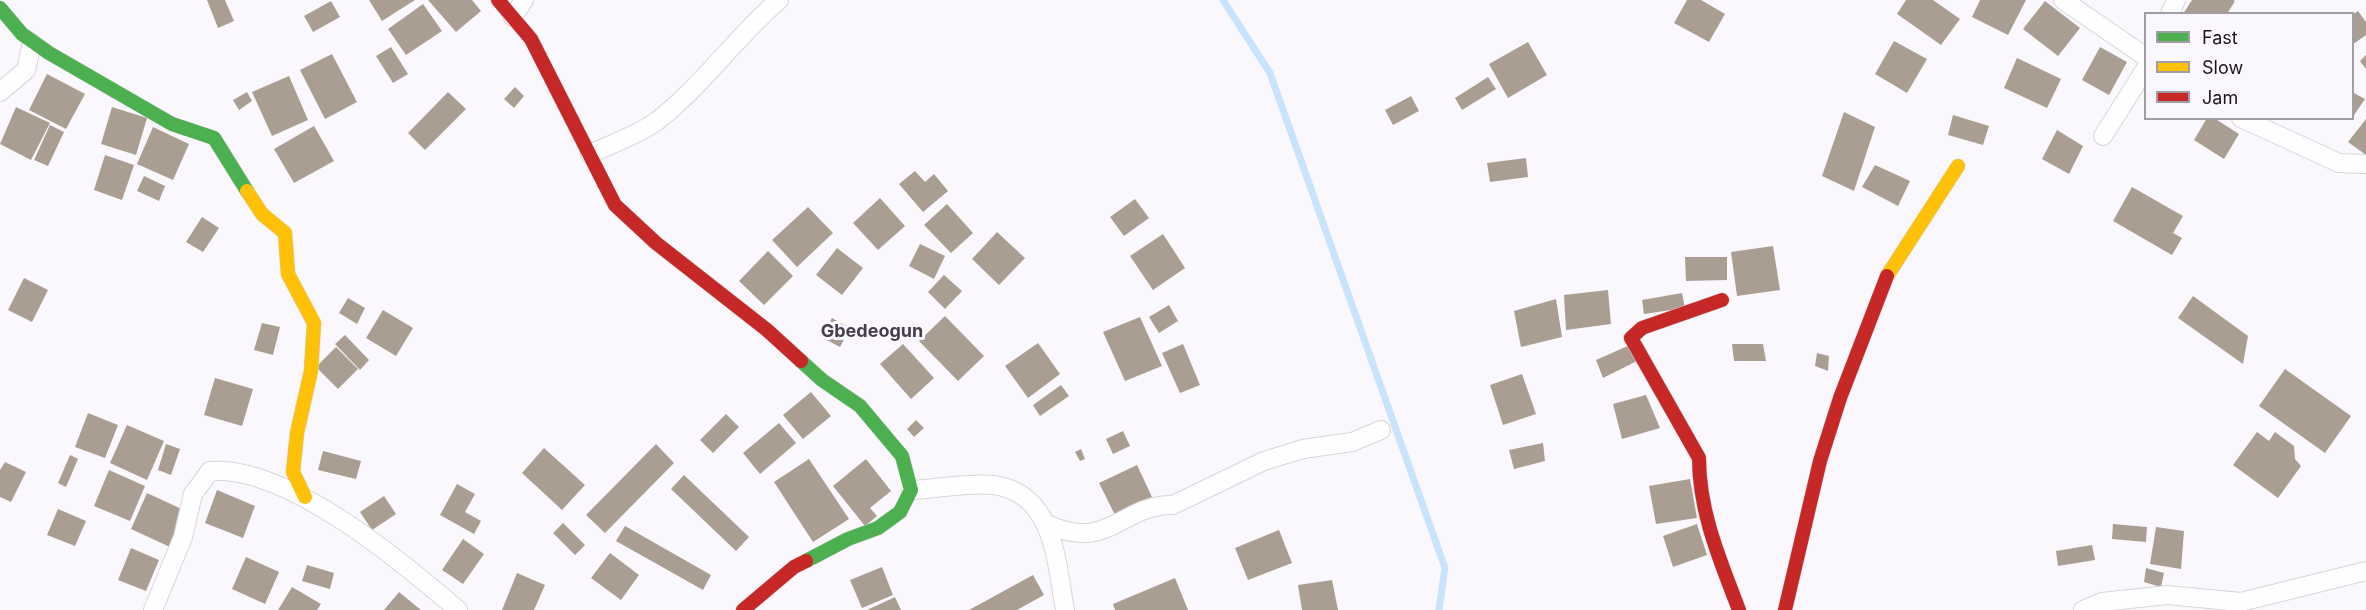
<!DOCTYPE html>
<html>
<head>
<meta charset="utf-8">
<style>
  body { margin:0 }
  #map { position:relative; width:2366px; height:610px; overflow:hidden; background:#fbf8fd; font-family:Inter,sans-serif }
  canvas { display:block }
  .legend { position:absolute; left:2144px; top:12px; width:210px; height:108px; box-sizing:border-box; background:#fbf7fe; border:2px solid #a19da4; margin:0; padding:8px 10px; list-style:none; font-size:18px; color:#1a161c }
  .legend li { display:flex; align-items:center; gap:12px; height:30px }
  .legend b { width:30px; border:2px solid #a19da4 }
</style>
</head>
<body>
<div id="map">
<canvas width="2366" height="610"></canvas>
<ul class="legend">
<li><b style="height:8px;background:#4caf50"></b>Fast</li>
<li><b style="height:8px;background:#ffc107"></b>Slow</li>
<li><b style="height:8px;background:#c62828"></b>Jam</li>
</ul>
</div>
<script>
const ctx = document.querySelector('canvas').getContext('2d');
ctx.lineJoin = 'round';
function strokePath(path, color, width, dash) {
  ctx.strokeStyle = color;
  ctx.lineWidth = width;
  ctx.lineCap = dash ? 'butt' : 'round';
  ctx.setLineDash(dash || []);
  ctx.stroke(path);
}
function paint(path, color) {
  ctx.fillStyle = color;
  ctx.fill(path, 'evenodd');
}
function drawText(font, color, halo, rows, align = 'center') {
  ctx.font = font + ' Inter,sans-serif';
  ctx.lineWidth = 6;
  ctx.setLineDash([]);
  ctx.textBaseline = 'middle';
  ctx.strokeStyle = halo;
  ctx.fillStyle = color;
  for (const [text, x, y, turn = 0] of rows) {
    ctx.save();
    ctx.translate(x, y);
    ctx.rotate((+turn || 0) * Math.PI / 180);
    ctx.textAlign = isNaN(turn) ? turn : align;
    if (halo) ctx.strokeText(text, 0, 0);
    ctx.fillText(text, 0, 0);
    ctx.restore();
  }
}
const stream = new Path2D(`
  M1223,0L1270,73L1445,568L1439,610`);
const building = new Path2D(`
  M207,0H225L234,21L218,28Z
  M369,0H415L382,21Z
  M428,0H472L481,11L456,32Z
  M1687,0H1701L1725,14L1709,42L1674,23Z
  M1906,0H1933L1960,19L1941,45L1897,14Z
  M1980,0H2026L2008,35L1972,17Z
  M2192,0H2233L2235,1L2227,14H2183Z
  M331,1L340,17L313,32L304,16Z
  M2045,1L2080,28L2058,56L2023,29Z
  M423,4L442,31L406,55L388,29Z
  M2358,11L2366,22V35L2352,45V15Z
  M1894,41L1927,59L1907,93L1875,74Z
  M1528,42L1547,75L1508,98L1489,64Z
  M391,47L408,74L393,83L376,56Z
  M2100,47L2127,62L2109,95L2082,80Z
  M332,54L357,102L325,119L300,70Z
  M2366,55V69L2360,61Z
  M2017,58L2061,79L2047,108L2004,88Z
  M47,74L85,94L66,129L29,110Z
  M289,76L308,120L272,136L252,92Z
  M1488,77L1496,89L1462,110L1455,98Z
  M515,87L524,96L514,108L504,99Z
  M247,92L252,101L239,110L233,100Z
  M448,92L466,109L425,150L408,133Z
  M2352,92L2365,99L2352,118Z
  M1411,96L1419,111L1393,125L1385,110Z
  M16,107L50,123L31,160L0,144Z
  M112,107L147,118L136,155L101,144Z
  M1844,112L1875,127L1854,191L1822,176Z
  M1953,115L1989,126L1983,145L1948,135Z
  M2207,118H2214L2239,134L2224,159L2194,140Z
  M2366,119V155L2348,142Z
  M50,125L64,132L48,166L34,160Z
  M314,126L334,161L294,183L274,149Z
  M153,127L189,144L173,180L137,164Z
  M2057,130L2083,146L2069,174L2042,159Z
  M105,155L134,165L122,200L94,190Z
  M1526,158L1528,177L1490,182L1487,163Z
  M1875,165L1910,181L1898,206L1862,187Z
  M915,171L925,182L934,174L948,191L923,212L899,184Z
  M144,176L165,186L159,201L137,191Z
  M2132,187L2183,216L2173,233L2182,238L2172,255L2113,221Z
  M880,198L905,226L878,250L853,223Z
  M1135,199L1149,218L1124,236L1110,217Z
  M947,204L973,233L951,253L924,225Z
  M808,207L833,233L797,267L772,240Z
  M202,217L219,228L203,252L186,242Z
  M997,232L1025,258L999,285L972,259Z
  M1163,234L1185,268L1153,290L1130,256Z
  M920,244L945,256L934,279L909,266Z
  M1773,246L1780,290L1737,296L1731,252Z
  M837,248L863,268L842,295L816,275Z
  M768,251L793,276L764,305L739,281Z
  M1685,257H1727V280L1686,281Z
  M944,275L962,291L945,309L928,292Z
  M24,278L48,290L32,322L8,310Z
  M1608,290L1611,324L1566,330L1564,295Z
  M1682,293L1685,308L1644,314L1642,300Z
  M2193,296L2248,336L2243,364L2178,318Z
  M348,298L365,308L357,324L339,313Z
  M1556,299L1562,337L1521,347L1514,311Z
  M1169,305L1178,321L1159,333L1149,317Z
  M383,310L413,328L396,356L366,338Z
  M945,316L984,356L958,381L919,341Z
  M1140,317L1162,366L1125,381L1103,332Z
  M832,318L850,328L840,347L821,337Z
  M262,323L280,327L273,355L254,350Z
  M345,335L369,360L360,370L335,344Z
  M1038,343L1060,374L1028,398L1005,366Z
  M903,344L934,378L911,399L880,364Z
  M1183,344L1200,385L1180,393L1162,353Z
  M1732,344H1763L1766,361H1734Z
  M1630,345L1637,361L1603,378L1596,360Z
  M336,347L358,369L338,389L316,367Z
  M1817,353L1829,356L1828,371L1815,366Z
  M2285,369L2351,416L2325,453L2259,406Z
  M1522,374L1536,414L1503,425L1490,385Z
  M215,378L253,389L242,426L204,415Z
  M1061,385L1069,396L1040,416L1033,405Z
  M811,392L831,416L803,439L783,415Z
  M1646,395L1660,428L1622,439L1613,404Z
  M88,413L118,425L105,458L75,447Z
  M726,414L739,427L713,453L700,440Z
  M916,420L924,428L914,437L907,429Z
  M779,423L796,443L760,474L743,453Z
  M127,425L164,441L147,480L110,463Z
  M1123,431L1130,446L1113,454L1106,439Z
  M2257,432L2269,441L2275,432L2294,446L2295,459L2301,466L2278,498L2233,465Z
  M1543,443L1545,461L1514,469L1509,450Z
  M166,444L180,449L171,475L158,470Z
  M656,444L674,463L605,533L586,515Z
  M544,448L585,485L562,510L522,473Z
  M1081,449L1085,459L1080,461L1075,452Z
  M323,451L361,461L356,479L318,470Z
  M70,455L78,459L66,487L58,483Z
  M809,459L849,519L813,542L774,482Z
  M866,459L891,491L870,508L877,516L865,526L833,486Z
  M5,462L26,472L11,502L0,497V470Z
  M1137,465L1152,497L1115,515L1099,483Z
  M109,470L145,486L130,521L94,506Z
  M684,475L749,537L736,551L671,489Z
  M1690,479L1697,518L1656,524L1649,486Z
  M457,484L475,494L465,512L481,521L474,534L440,515Z
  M217,490L255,506L243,538L205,523Z
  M147,493L186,511L170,547L131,529Z
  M384,496L396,514L372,530L360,512Z
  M58,509L86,521L75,546L47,535Z
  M563,523L585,545L575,555L553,533Z
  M1697,524L1707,555L1673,567L1663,536Z
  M2113,524L2147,527L2146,542L2112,539Z
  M625,526L711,575L703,590L616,541Z
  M2156,527L2184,531L2181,569L2150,564Z
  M1279,530L1292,563L1248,580L1235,548Z
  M463,539L484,554L463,584L442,570Z
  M2092,545L2095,560L2058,566L2056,551Z
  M131,548L159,560L146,591L118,580Z
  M610,553L639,575L621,600L591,578Z
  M246,557L279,572L265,604L232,589Z
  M307,565L334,573L330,589L302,581Z
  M882,567L893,595L862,608L850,580Z
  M2146,568L2164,573L2161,587L2144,582Z
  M517,573L545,585L534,610H502Z
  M1033,575L1044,595L1017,610H969Z
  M1175,578L1188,610H1115L1113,604Z
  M1332,580L1338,610H1302L1298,585Z
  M292,587L321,604L317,610H278Z
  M399,592L421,610H384Z
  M895,597L901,610H867Z`);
const street = new Path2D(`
  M2063,0L2146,57
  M2170,14L2176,0
  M513,17L524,0
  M0,92L26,70L32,43
  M2241,118L2339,163L2366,164
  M2103,136L2146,68
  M590,154C611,144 638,135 657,121C702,86 736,37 779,0
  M911,490C934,489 972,482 994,485C1055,494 1056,562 1065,610
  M1045,523C1108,554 1121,504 1173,505L1264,461L1303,449L1352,442L1381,430
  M153,610L183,537L193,494L210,471C287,465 401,561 458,610
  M2083,610L2102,602L2167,595L2241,602L2366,571`);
const fast = new Path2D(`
  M0,8L22,34L49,53L172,124L214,138L247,191
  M801,361L822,380L860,406L902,456L911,490L900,512L878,528L848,539L806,561`);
const slow = new Path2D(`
  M247,191L262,214L285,233L288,274L314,323L311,371L297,433L293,472L305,497
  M1887,276L1958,166`);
const jam = new Path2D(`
  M498,0L531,39L615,205L656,243L767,330L801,361
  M1722,300L1642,328L1631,338L1699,458C1699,512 1720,560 1739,610
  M743,610L794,567L806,561
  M1785,610L1820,461L1840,398L1887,276`);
const quarterNames = [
  ["Gbedeogun",872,332]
];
strokePath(stream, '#c8e4fd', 7);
paint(building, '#a99e91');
strokePath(street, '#d8d5da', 20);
strokePath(fast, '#d8d5da', 15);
strokePath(slow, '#d8d5da', 15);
strokePath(jam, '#d8d5da', 15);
strokePath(street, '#fefeff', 18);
strokePath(fast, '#4caf50', 14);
strokePath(slow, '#ffc107', 14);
strokePath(jam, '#c62828', 14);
drawText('bold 18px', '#463e4b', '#fbf7fe', quarterNames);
</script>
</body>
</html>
